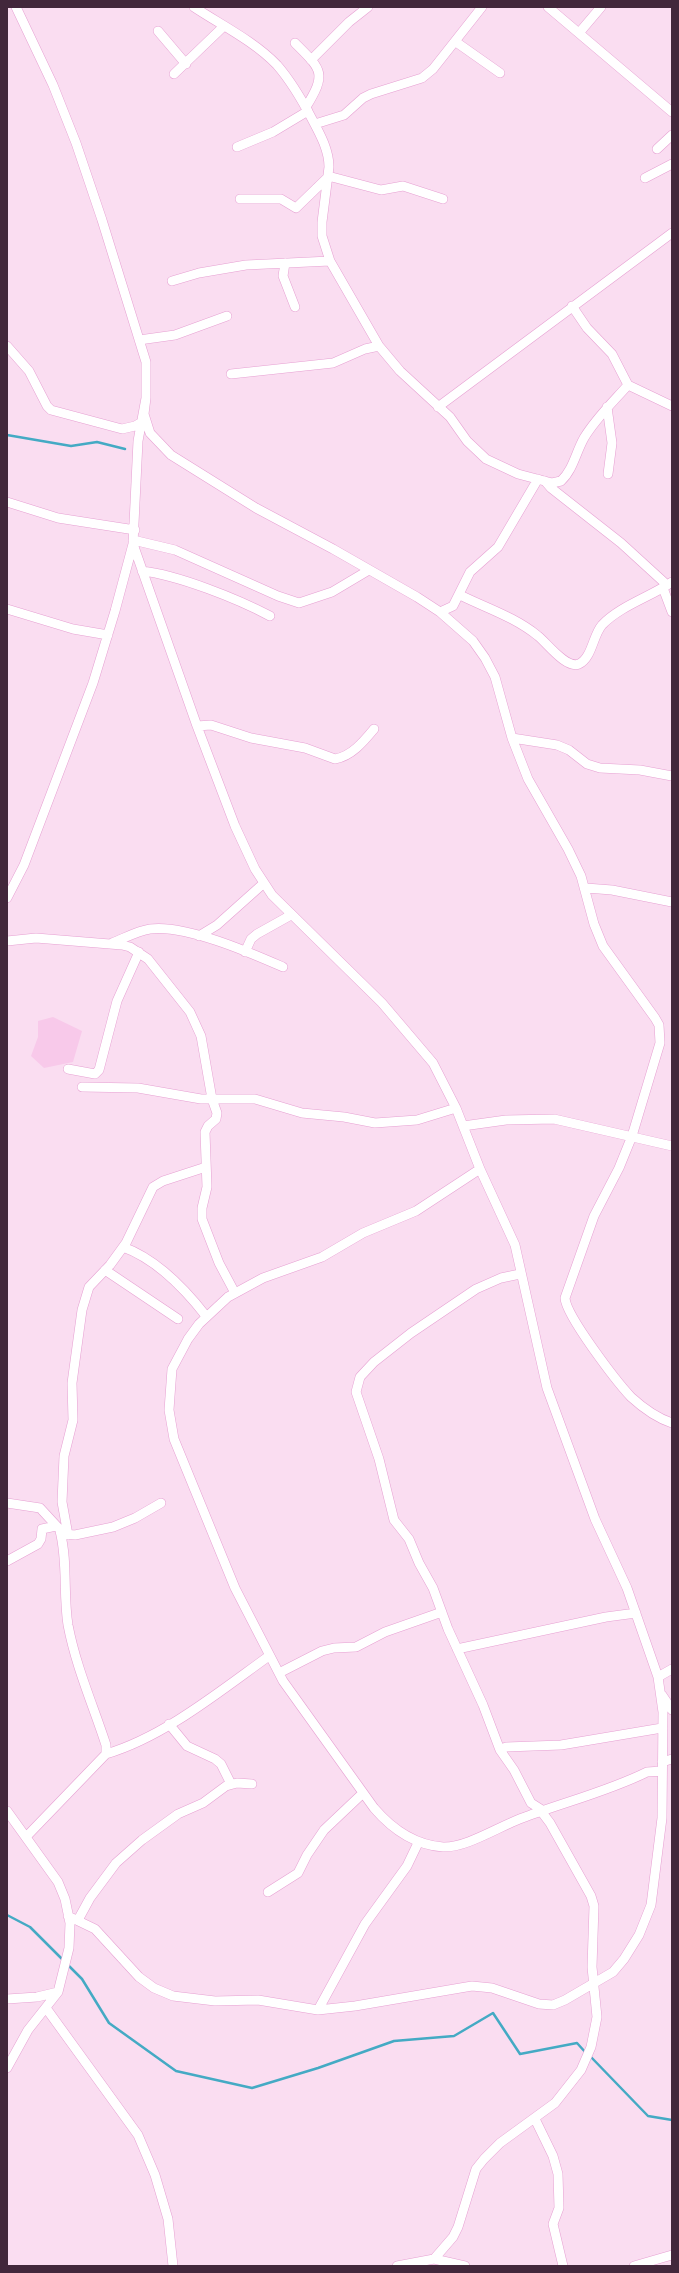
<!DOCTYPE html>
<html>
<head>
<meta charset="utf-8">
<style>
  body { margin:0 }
  #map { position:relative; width:679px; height:2273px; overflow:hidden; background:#faddf1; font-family:Jost,sans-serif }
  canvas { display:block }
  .frame { position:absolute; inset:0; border:8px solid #42273b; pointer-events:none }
</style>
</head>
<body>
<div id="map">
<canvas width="679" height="2273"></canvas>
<div class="frame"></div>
</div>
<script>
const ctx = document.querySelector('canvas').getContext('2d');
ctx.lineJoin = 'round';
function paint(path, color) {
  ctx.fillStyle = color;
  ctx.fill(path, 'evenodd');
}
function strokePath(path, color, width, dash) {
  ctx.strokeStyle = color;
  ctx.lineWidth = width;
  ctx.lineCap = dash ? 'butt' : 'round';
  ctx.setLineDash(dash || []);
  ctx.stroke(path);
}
const built = new Path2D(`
  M53,1017L82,1031L73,1062L44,1068L31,1056L38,1037V1021Z`);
const stream = new Path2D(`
  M7,435L71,446L97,442L125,449
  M7,1915L30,1927L64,1961
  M68,1965L82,1979L109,2023L176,2071L252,2088L318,2068L394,2041L454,2036L493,2013L520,2054L577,2043L586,2053
  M590,2056L648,2116L672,2120`);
const minor = new Path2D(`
  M194,7C221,25 254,41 277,65C291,81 302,100 312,119C320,134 329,150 329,167L322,222V236L330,261L379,346L400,371L450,417L467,441L486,459L518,474L552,483L561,481C573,470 576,452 584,438C596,418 613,402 628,385
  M548,7L672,112
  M158,31L186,64
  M579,33L601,7
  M456,42L500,73
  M295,43C322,70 327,73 306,107
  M311,60L349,22L368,7
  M174,74L224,26
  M315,124L344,115L363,98L371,94L422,78L433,69L482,7
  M237,147L273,132L308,111
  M657,149L672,135
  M328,176L381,190L403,186L443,199
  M645,178L672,164
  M240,199H281L296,208L328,177
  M285,263L283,276L295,307
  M172,281L199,273L246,265L330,261
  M572,306L587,328L612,354L628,385L672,406
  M139,340L175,335L227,316
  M7,346L29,371L47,406L51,410L122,429L135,426L142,422
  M231,374L333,363L365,349L379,346
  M146,398L144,414L150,433L171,455L256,508L333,549L417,597L440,612L473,641L485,658L495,677L512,738L528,779L568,849L581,876L594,924L603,946L655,1018L659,1025L660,1043L632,1136L619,1168L594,1216L565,1298C566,1316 617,1382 631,1397C643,1408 657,1418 672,1423
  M438,407L672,233
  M607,407L612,443L608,474
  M545,481L551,488L621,543L667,585
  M7,502L58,518L135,530
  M133,540L175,550L278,596L299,603L332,592L369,570
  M142,571C178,575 238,599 270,616
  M663,588L672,612
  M460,595C486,608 515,617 538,636C547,643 566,669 579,664C592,658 593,635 602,625C620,606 650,597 672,582
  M7,609L73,629L108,635
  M440,612L453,606L470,572L498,547L538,479
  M197,726L211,725L251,738L305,748L335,759C352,756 364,741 374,729
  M512,738L557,745L569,750L587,764L600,768L640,770L672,776
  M586,888L612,890L672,902
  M7,898L24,865L38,828L93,683L115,611L133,544L138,441L146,398V362L102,220L76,143L53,85L16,7
  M199,936L217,925L264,883
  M7,941L36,938L122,945L130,947L148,959L190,1012L201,1036L212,1099L217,1113L216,1119L208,1126L205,1132L207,1187L202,1208V1219L219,1263L235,1293
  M112,943C125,938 137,931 150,929C185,924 251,953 283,967
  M245,952L251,939L257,934L291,915
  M68,1069L95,1074L99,1070L117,1001L139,952
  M82,1087L138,1088L201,1099H255L302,1113L344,1117L375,1123L417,1120L456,1108
  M463,1126L506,1120L554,1119L672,1146
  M480,1169L416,1211L363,1233L322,1257L263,1278L228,1297L199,1324L188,1339L172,1369L169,1410L174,1439L235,1588L283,1681L374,1808C392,1829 414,1845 443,1847C467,1848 501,1825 525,1817C565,1802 609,1791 647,1772L662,1771
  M123,1247C156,1259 185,1289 206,1316
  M105,1270L178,1319
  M520,1274L501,1278L476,1289L411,1333L374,1362L360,1377L356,1392L379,1459L394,1520L409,1539L419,1563L433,1588L448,1629L483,1705L500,1750L514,1770L531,1803L542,1810
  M7,1503L40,1508L64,1534L75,1535L113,1527L135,1518L161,1503
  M68,1535L62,1502L64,1456L73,1420L72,1383L82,1310L89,1287L110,1265L126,1243L153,1187L163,1181L206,1167
  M7,1561L38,1544L41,1539L42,1529L56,1526
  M457,1649L606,1617L636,1613
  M279,1673L322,1651L334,1648L356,1647L385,1632L442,1612
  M658,1677L672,1669
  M662,1695L672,1710
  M169,1724L187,1746L215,1759L221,1764L231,1784
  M500,1750L506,1747L561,1745L662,1728
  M106,1754C164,1737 220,1691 269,1656
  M662,1762L672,1759
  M7,1811L58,1882L65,1899L70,1923L69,1948L58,1992L28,2030L7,2068
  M26,1837L106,1754V1745C93,1705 76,1667 68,1625C63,1594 68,1562 60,1531
  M268,1892L298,1873L307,1855L324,1830L362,1794
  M68,1916L95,1929L139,1977L154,1988L173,1996L215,2001L258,2000L318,2010L355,2006L472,1986L492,1988L539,2004L553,2005L565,2000L613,1972L624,1959L639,1935L651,1905L662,1818L663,1712L658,1677L627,1588L595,1519L547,1388L515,1245L480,1169L456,1108L433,1063L382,1003L272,895L255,869L235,826L197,726L133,544
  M78,1920L90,1898L116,1863L142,1840L178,1814L203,1803L226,1786L237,1783L252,1784
  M7,1999L37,1997L58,1992
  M46,2008L138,2135L155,2175L168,2219L173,2266
  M318,2010L365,1924L407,1866L418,1843
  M535,2119L553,2156L558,2174L559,2208L553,2224L563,2266
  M434,2259L465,2266
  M397,2266L434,2259L453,2237L458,2227L476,2169L484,2159L500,2143L555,2103L581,2070L591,2047L597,2017L592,1967L594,1906L591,1896L550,1823L541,1811
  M634,2266L672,2255`);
paint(built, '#f8c9ea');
strokePath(stream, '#44aac4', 2.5);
strokePath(minor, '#e6a0d2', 10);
strokePath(minor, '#fff', 9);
</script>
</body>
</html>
